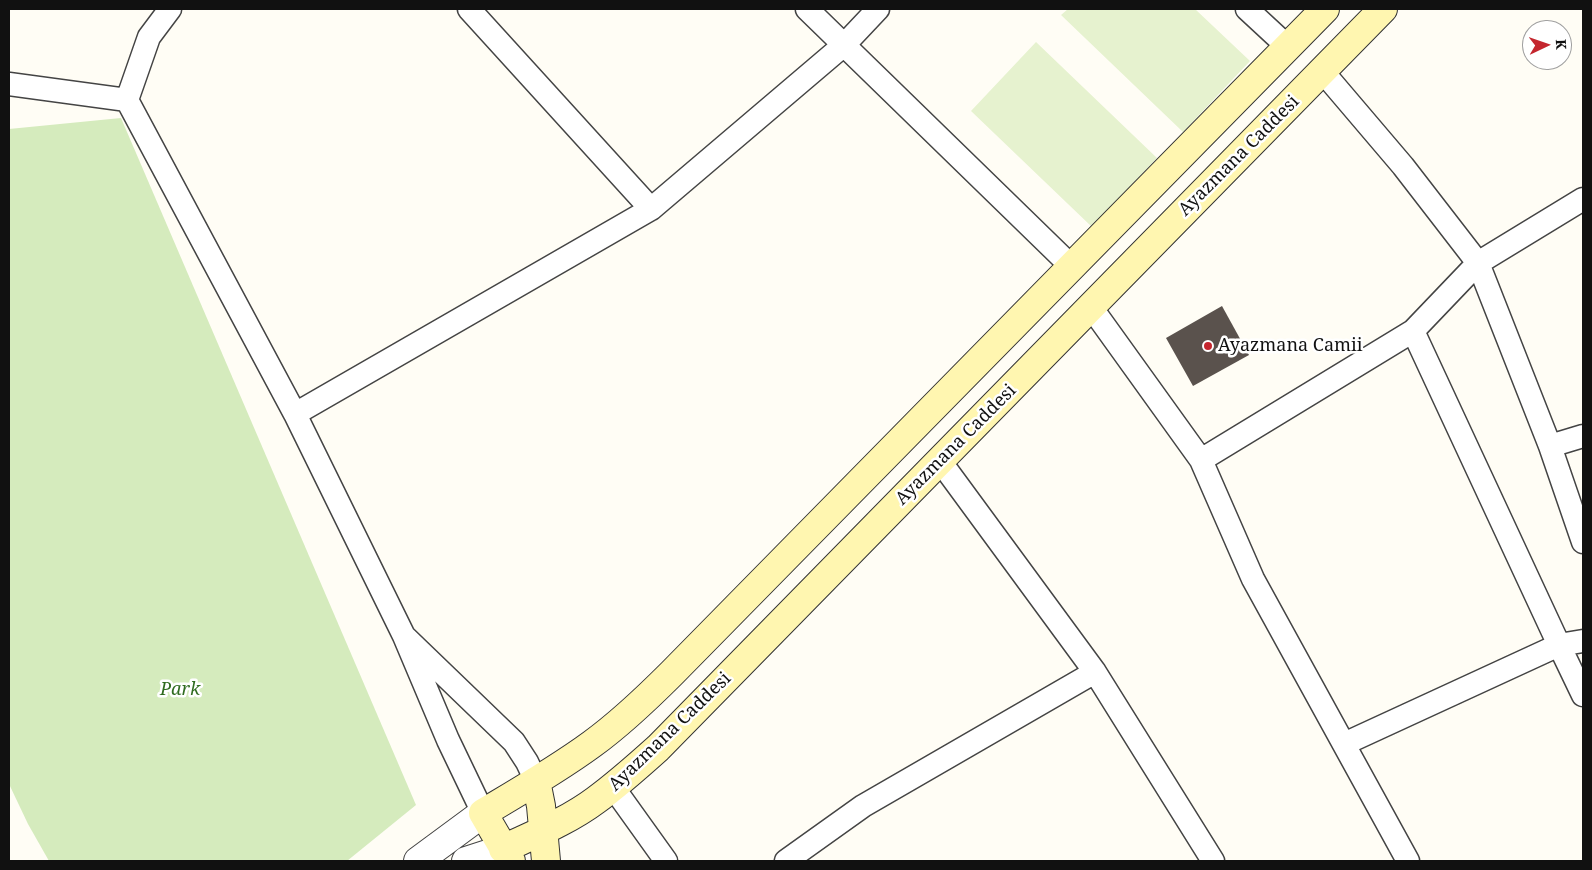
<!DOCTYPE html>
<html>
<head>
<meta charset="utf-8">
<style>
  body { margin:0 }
  #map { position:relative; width:1592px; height:870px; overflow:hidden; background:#fffdf5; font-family:"Noto Serif",serif }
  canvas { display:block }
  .frame { position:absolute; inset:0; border:10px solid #111; pointer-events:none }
  .north { position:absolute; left:1522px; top:20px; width:50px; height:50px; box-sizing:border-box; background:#fff; border:1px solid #a0a0a0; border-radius:50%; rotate:87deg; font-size:14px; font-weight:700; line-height:20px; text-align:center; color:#111 }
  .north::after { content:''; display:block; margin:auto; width:18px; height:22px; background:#c4262e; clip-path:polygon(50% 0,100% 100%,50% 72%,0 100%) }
</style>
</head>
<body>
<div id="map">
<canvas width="1592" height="870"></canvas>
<div class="frame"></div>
<div class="north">K</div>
</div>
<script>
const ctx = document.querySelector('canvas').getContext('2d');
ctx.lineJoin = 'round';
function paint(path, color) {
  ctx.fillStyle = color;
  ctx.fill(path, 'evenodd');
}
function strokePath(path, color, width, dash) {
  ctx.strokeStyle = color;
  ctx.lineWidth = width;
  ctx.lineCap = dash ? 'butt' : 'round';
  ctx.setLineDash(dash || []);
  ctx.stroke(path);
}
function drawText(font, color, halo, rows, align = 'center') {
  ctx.font = font + ' "Noto Serif",serif';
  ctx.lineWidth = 5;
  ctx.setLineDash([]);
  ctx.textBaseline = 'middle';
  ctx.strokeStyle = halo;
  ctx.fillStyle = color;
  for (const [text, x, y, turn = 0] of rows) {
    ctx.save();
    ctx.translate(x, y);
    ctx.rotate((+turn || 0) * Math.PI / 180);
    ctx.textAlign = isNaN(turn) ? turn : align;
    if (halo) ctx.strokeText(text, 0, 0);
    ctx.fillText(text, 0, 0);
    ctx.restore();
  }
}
const green = new Path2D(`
  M121,118L416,805L347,861H49L28,824L9,784V129Z`);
const pitch = new Path2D(`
  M1068,9H1195L1250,61L1183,132L1061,15Z
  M1036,42L1157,158L1092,227L971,111Z`);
const building = new Path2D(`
  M1222,306L1249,355L1193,386L1166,338Z`);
const minor = new Path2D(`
  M170,9L149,37L127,100L295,414L404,636
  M469,9L651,209
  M807,9L1072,267
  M1247,9L1288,47
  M1323,72L1403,166L1478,263L1583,199
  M9,84L127,100
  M1091,307L1201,460L1413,331L1559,645L1583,641
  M1413,331L1478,263L1550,446
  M295,414L651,209L845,44L878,9
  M1583,436L1550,446L1583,542
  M1201,460L1253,579L1408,861
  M940,461L1095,672L1213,861
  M1344,744L1559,645L1583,695
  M613,787L666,861
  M483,813L448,740L404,636L514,742L527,762L536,781
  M786,861L863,806L1095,672`);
const tertiary = new Path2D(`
  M418,861L483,813
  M466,861L503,849`);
const secondary = new Path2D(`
  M536,781L541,806L546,861
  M503,849C535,834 568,821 596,800C618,784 638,766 658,748L1383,9
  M511,861L483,813C520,791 558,769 592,744C621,723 647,698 672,673L1325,9`);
const markers = [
  [1208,346,5,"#c4262e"]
];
const streetNames = [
  ["Ayazmana Caddesi",1239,156,-45],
  ["Ayazmana Caddesi",956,445,-45],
  ["Ayazmana Caddesi",670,732,-44]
];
const poiNames = [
  ["Ayazmana Camii",1218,346]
];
const parkNames = [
  ["Park",180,690]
];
paint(green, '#d5ebbd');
paint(pitch, '#e6f2cf');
paint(building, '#5a524d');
strokePath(minor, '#444', 25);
strokePath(tertiary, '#444', 30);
strokePath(secondary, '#333', 30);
strokePath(minor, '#fff', 22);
strokePath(tertiary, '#fff', 28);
strokePath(secondary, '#fff6b0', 28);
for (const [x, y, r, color] of markers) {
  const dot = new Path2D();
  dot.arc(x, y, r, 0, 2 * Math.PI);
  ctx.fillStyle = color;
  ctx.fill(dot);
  strokePath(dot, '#fff', 2);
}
drawText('18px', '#111', '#fff', streetNames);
drawText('18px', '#111', '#fff', poiNames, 'left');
drawText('italic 18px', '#2f6b1f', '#fff', parkNames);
</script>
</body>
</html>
